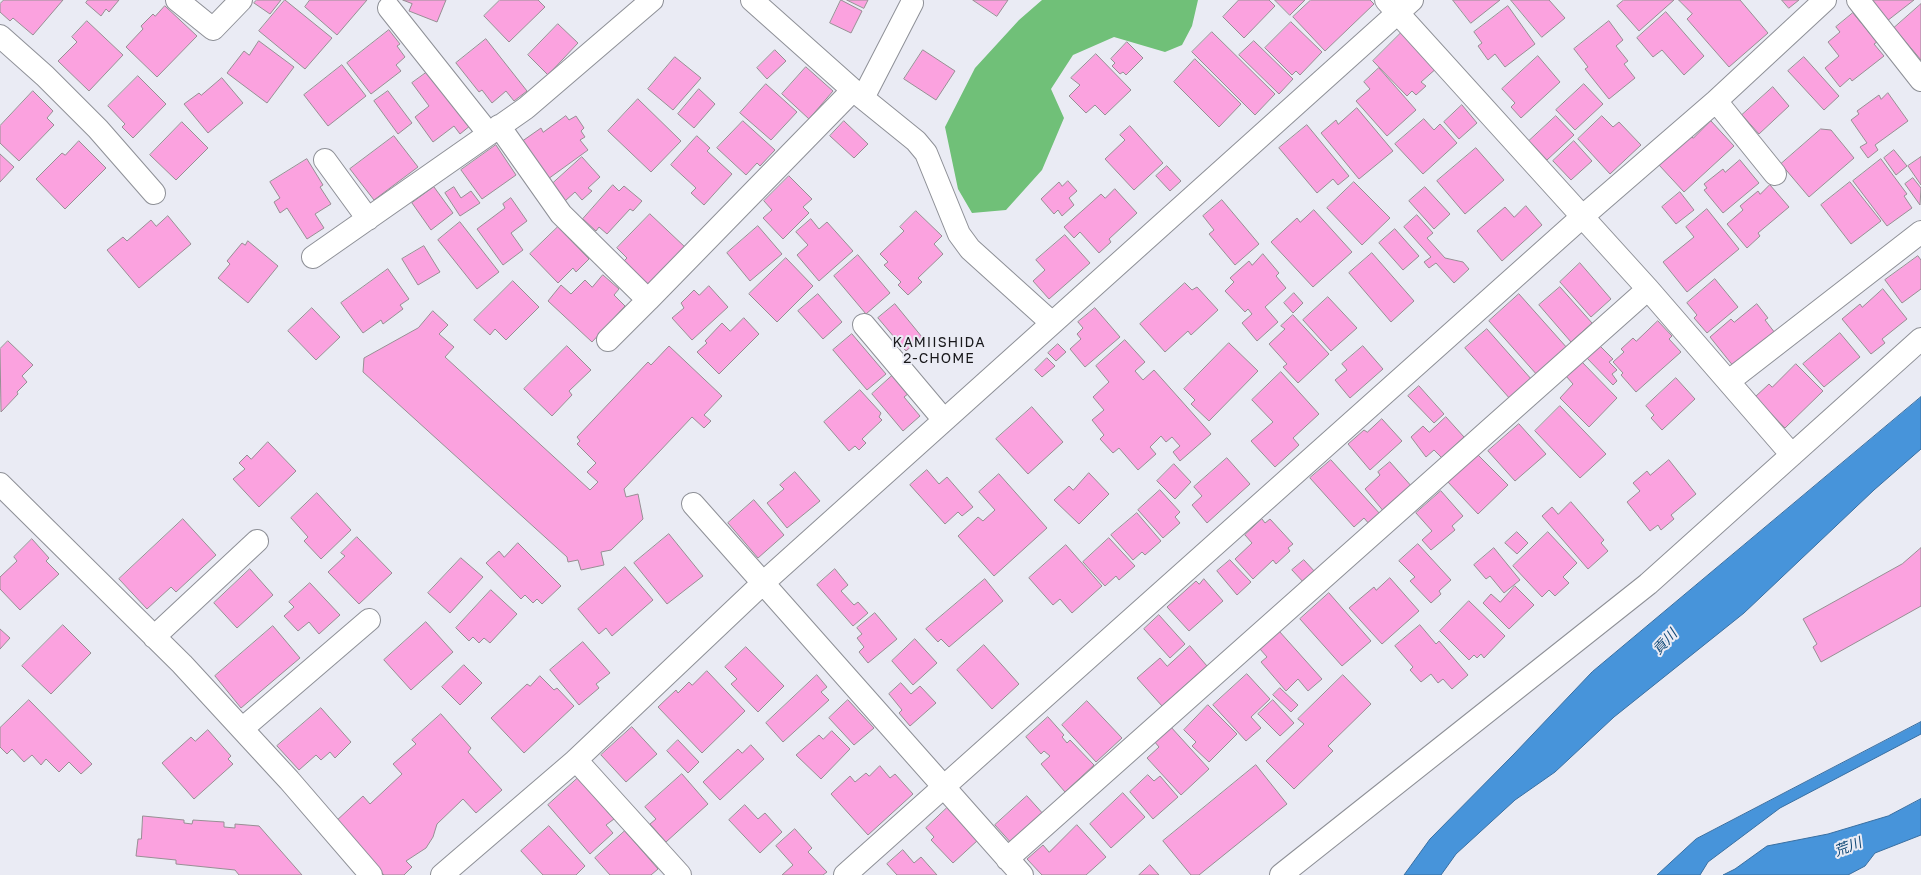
<!DOCTYPE html>
<html>
<head>
<meta charset="utf-8">
<style>
  body { margin:0 }
  canvas { display:block; background:#eaebf4 }
</style>
</head>
<body>
<canvas width="1921" height="875"></canvas>
<script>
const ctx = document.querySelector('canvas').getContext('2d');
ctx.lineJoin = 'round';
function paint(path, color) {
  ctx.fillStyle = color;
  ctx.fill(path, 'evenodd');
}
function strokePath(path, color, width, dash) {
  ctx.strokeStyle = color;
  ctx.lineWidth = width;
  ctx.lineCap = dash ? 'butt' : 'round';
  ctx.setLineDash(dash || []);
  ctx.stroke(path);
}
function drawText(font, color, halo, rows, align = 'center') {
  ctx.font = font + ' "Golos Text","Noto Sans JP",sans-serif';
  ctx.lineWidth = 4;
  ctx.setLineDash([]);
  ctx.textBaseline = 'middle';
  ctx.strokeStyle = halo;
  ctx.fillStyle = color;
  for (const [text, x, y, turn = 0] of rows) {
    ctx.save();
    ctx.translate(x, y);
    ctx.rotate((+turn || 0) * Math.PI / 180);
    ctx.textAlign = isNaN(turn) ? turn : align;
    if (halo) ctx.strokeText(text, 0, 0);
    ctx.fillText(text, 0, 0);
    ctx.restore();
  }
}
const forest = new Path2D(`
  M1042,0H1198L1192,26L1182,45L1165,52L1114,37L1073,55L1051,89L1064,118L1042,170L1006,210L972,213L958,189L945,127L975,68L1019,20Z`);
const water = new Path2D(`
  M1921,397V449L1874,490L1744,613L1614,717L1555,772L1515,800L1456,854L1441,875H1404L1430,839L1514,754L1592,672Z
  M1921,722V734L1780,808L1708,862L1700,875H1657L1696,839Z
  M1921,799V835L1875,853L1865,866L1848,875H1723L1735,869L1767,846L1828,834L1888,816Z`);
const building = new Path2D(`
  M4,0H63L33,35L13,18L10,21L0,12V4Z
  M88,0H119L109,12L106,9L101,16L86,3Z
  M257,0H281L270,14L254,3Z
  M285,0L332,38L305,69L259,31Z
  M310,0H367L337,35L305,7Z
  M403,0H446L437,22L409,11L412,4Z
  M500,0H538L545,7L509,42L484,16Z
  M841,0L862,11L851,33L830,23Z
  M847,0H868L864,8Z
  M973,0H1008L997,16Z
  M1239,0H1269L1275,6L1244,38L1223,17Z
  M1275,0H1305L1290,15Z
  M1311,0H1370L1374,4L1325,51L1293,17Z
  M1453,0H1500L1471,23Z
  M1511,0H1549L1565,18L1542,37Z
  M1624,0H1674L1639,31L1617,6Z
  M1679,0H1740L1768,33L1729,67L1687,19L1692,14Z
  M1782,0H1799L1789,8Z
  M1871,0H1914L1887,21Z
  M1921,4V60L1894,28Z
  M165,6L197,36L157,77L126,47L143,29L141,26L153,14L155,16Z
  M1508,6L1535,44L1505,67L1495,54L1488,60L1478,46L1482,43L1474,32Z
  M1666,12L1704,56L1684,75L1662,50L1653,57L1637,38Z
  M1853,13L1877,42L1874,44L1884,56L1852,81L1850,78L1840,87L1825,68L1839,56L1828,42L1840,32L1836,27Z
  M87,21L123,55L89,91L58,61L77,42L72,37Z
  M1609,21L1623,40L1616,46L1628,61L1624,64L1635,78L1609,99L1585,69L1588,67L1574,49Z
  M1291,22L1322,52L1300,75L1296,71L1292,75L1265,48Z
  M558,24L578,43L548,75L528,55Z
  M389,30L400,44L397,46L405,57L396,65L401,71L371,94L347,63Z
  M1403,31L1438,67L1421,82L1426,86L1416,95L1412,91L1407,96L1373,61Z
  M1212,32L1275,94L1255,115L1192,52Z
  M486,39L527,91L514,101L506,91L492,103L482,90L479,92L456,63Z
  M259,41L294,67L267,103L227,73L244,51L249,55Z
  M1254,41L1293,79L1279,94L1239,55Z
  M1127,42L1143,58L1126,75L1123,72L1120,74L1112,66L1115,63L1111,59Z
  M775,50L786,61L767,79L757,68Z
  M923,50L955,71L936,100L904,79Z
  M1096,54L1131,90L1105,115L1095,105L1086,113L1069,96L1080,85L1071,78Z
  M1538,56L1560,82L1521,118L1511,107L1515,103L1502,89Z
  M675,57L701,78L673,110L648,89Z
  M1804,57L1839,96L1824,110L1788,71Z
  M1195,59L1241,104L1219,127L1174,82Z
  M342,65L366,96L328,126L304,95Z
  M806,67L833,91L809,119L782,94Z
  M1379,68L1416,110L1387,136L1356,101L1370,89L1364,82Z
  M430,70L471,125L460,134L454,126L433,142L415,117L429,106L412,83Z
  M138,76L166,104L133,138L122,127L125,124L108,106Z
  M222,78L243,103L208,133L184,104L199,93L201,95Z
  M766,84L797,112L771,140L740,113Z
  M1584,84L1603,104L1575,130L1556,110Z
  M1773,87L1789,106L1759,134L1742,115Z
  M699,89L715,104L694,128L678,114Z
  M33,91L53,111L47,118L54,125L19,161L0,143V126Z
  M388,91L412,123L398,134L374,101Z
  M1888,93L1908,121L1875,145L1878,150L1868,158L1860,147L1867,143L1851,120L1859,114L1857,111L1879,95L1881,99Z
  M638,99L681,141L651,172L608,131Z
  M1462,105L1477,123L1459,139L1444,122Z
  M1357,108L1393,151L1359,179L1321,133L1336,120L1338,124Z
  M566,116L569,120L576,116L584,128L581,131L585,137L580,140L588,150L548,179L521,142L541,128L543,132Z
  M1556,116L1574,135L1547,160L1529,141Z
  M1602,116L1613,127L1619,122L1641,145L1610,174L1578,139Z
  M1424,119L1434,130L1440,124L1457,143L1423,174L1395,144Z
  M743,121L775,150L760,166L757,163L746,175L717,148Z
  M844,121L868,144L854,158L830,136Z
  M1711,121L1734,146L1684,192L1659,165L1691,136L1693,138Z
  M182,122L208,148L176,180L150,155Z
  M1307,125L1349,176L1338,185L1333,179L1317,193L1279,148Z
  M1130,126L1163,163L1134,190L1105,159L1125,140L1120,135Z
  M1821,129L1831,130L1854,158L1809,197L1781,164Z
  M394,136L418,167L374,200L350,169Z
  M697,136L710,148L707,151L732,174L704,205L691,193L696,188L671,165Z
  M79,141L106,168L65,209L36,179L62,153L65,155Z
  M1574,141L1592,161L1571,180L1553,161Z
  M496,145L516,175L482,199L461,170Z
  M1476,148L1504,180L1465,214L1437,181Z
  M1894,150L1907,166L1896,175L1884,158Z
  M0,154L14,167L0,182Z
  M582,157L600,177L588,188L592,191L582,200L575,192L565,201L551,185Z
  M1921,157V185L1908,166Z
  M307,159L323,185L320,187L331,204L315,214L324,228L307,239L287,208L280,213L274,202L280,198L270,182Z
  M1881,159L1907,194L1904,196L1912,208L1887,226L1853,181Z
  M1740,160L1759,183L1723,213L1704,190L1707,188L1704,184L1723,169L1725,172Z
  M1167,166L1181,181L1170,191L1156,176Z
  M789,176L812,199L803,207L809,213L783,239L763,218L772,210L764,201Z
  M1913,178L1921,188L1920,205L1905,184Z
  M1068,181L1077,191L1069,198L1074,205L1062,216L1058,210L1054,214L1041,199L1059,182L1062,186Z
  M1354,182L1390,218L1362,245L1327,208Z
  M1850,182L1881,221L1851,244L1821,205Z
  M613,185L619,191L624,186L642,201L633,211L630,209L607,234L599,227L596,231L583,219Z
  M1770,185L1789,207L1758,233L1760,236L1747,248L1727,224L1743,210L1740,206L1758,191L1760,194Z
  M434,187L453,213L431,230L412,203Z
  M454,187L461,198L471,191L480,203L460,216L445,193Z
  M1425,187L1450,214L1434,229L1409,201Z
  M1115,189L1137,213L1109,239L1111,242L1099,253L1080,232L1074,238L1064,227L1101,194L1105,198Z
  M1680,192L1694,210L1676,224L1662,207Z
  M511,198L527,221L511,233L523,250L503,265L477,229L505,208L503,204Z
  M1222,200L1259,244L1235,265L1209,234L1214,230L1203,216Z
  M1526,206L1542,225L1502,261L1477,231L1505,207L1514,217Z
  M1707,209L1739,249L1687,292L1663,262L1694,237L1686,227Z
  M1314,210L1352,252L1313,287L1271,242L1297,218L1300,222Z
  M916,211L942,236L934,244L943,254L918,278L922,282L908,295L898,285L901,282L884,265L888,262L880,254L904,231L900,227Z
  M650,214L686,248L648,288L622,263L627,258L617,248Z
  M1417,215L1433,233L1427,238L1445,258L1463,262L1469,269L1454,283L1436,263L1429,268L1424,262L1431,257L1404,227Z
  M168,216L191,244L139,288L107,250L123,237L127,241L151,220L156,226Z
  M811,219L819,229L827,222L853,251L819,281L797,255L808,245L796,232Z
  M460,222L499,272L477,289L438,240Z
  M758,226L782,254L750,281L727,253Z
  M558,227L589,259L576,272L573,268L558,283L530,254Z
  M1395,229L1419,256L1403,270L1379,243Z
  M1065,235L1090,263L1049,299L1033,281L1045,270L1036,260Z
  M248,241L278,266L248,303L218,278L230,264L227,261L242,243L245,245Z
  M424,246L440,272L418,285L402,259Z
  M1372,253L1414,301L1391,322L1349,273Z
  M1263,254L1279,273L1276,276L1286,288L1265,307L1278,322L1257,341L1242,323L1252,314L1248,309L1245,312L1225,291L1234,282L1230,278L1249,261L1252,265Z
  M858,255L890,293L866,314L834,276Z
  M1918,256L1921,260V289L1902,303L1885,280Z
  M786,258L813,286L777,322L749,294Z
  M1580,263L1611,299L1591,317L1560,282Z
  M388,269L409,299L400,305L403,309L383,324L381,320L363,333L341,303Z
  M603,275L619,289L614,295L625,306L592,342L548,301L561,285L571,294L585,280L592,287Z
  M1715,279L1738,307L1707,333L1694,318L1697,315L1687,303Z
  M513,281L539,307L506,340L495,329L490,335L474,320Z
  M1185,283L1192,290L1197,287L1218,310L1191,335L1188,331L1165,352L1140,324Z
  M709,286L728,307L692,340L672,318L684,308L681,303L694,290L699,295Z
  M1560,287L1592,323L1571,342L1539,305Z
  M1883,289L1907,319L1882,339L1885,343L1871,354L1842,319L1860,304L1862,307Z
  M1294,293L1303,303L1293,313L1284,303Z
  M818,294L842,322L823,339L798,311Z
  M1519,294L1568,349L1538,376L1489,321Z
  M1328,297L1357,328L1331,351L1303,320Z
  M895,304L922,337L906,351L878,318Z
  M1757,304L1768,318L1765,320L1775,333L1734,367L1710,337L1731,319L1734,322Z
  M312,308L340,337L316,360L288,331Z
  M1095,308L1120,337L1085,367L1070,349L1081,339L1077,334L1083,328L1078,322Z
  M433,311L448,325L439,334L454,347L445,357L590,490L598,482L587,472L596,463L577,444L580,441L577,437L648,362L651,365L669,346L722,396L704,415L711,421L704,428L692,417L624,489L626,497L638,494L643,519L611,550L601,552L604,565L581,570L578,560L568,562L567,557L363,372L364,358L418,328Z
  M1293,315L1329,354L1298,383L1283,367L1287,364L1269,344L1285,329L1281,326Z
  M744,318L759,334L719,374L697,352L707,343L705,341L722,323L730,331Z
  M1658,321L1672,336L1669,339L1681,352L1636,392L1621,375L1623,373L1613,362L1624,352L1621,349L1633,338L1636,341Z
  M1487,329L1532,380L1511,400L1465,348Z
  M1840,333L1860,357L1824,387L1803,364Z
  M852,334L886,374L867,390L833,350Z
  M1125,340L1145,362L1135,371L1143,380L1154,370L1211,434L1180,461L1173,452L1180,446L1172,437L1166,442L1161,436L1150,447L1156,454L1138,470L1119,448L1113,453L1100,439L1104,435L1092,420L1104,410L1093,397L1109,382L1096,366Z
  M8,341L33,365L22,376L27,382L17,392L18,394L1,412L0,349Z
  M1229,343L1258,371L1209,421L1191,404L1195,400L1184,389Z
  M1058,344L1066,352L1056,361L1048,353Z
  M1598,344L1613,359L1609,362L1617,370L1612,374L1617,381L1613,385L1585,356Z
  M567,346L591,370L569,391L572,395L552,416L524,389Z
  M1363,346L1383,369L1350,398L1335,380L1347,370L1342,364Z
  M1047,358L1055,366L1042,377L1035,370Z
  M1581,361L1617,398L1589,427L1560,398L1573,384L1566,376Z
  M1796,364L1823,391L1785,428L1755,397L1769,384L1772,387Z
  M1281,372L1319,414L1293,438L1299,445L1275,467L1251,441L1273,422L1252,400Z
  M893,375L909,393L904,397L920,416L903,431L872,394Z
  M1676,378L1695,399L1662,430L1651,418L1654,415L1646,406Z
  M1419,386L1444,414L1434,423L1408,396Z
  M860,390L881,413L879,417L882,420L862,439L866,443L859,450L855,446L849,451L824,422Z
  M1560,406L1606,454L1580,478L1535,431Z
  M1032,407L1063,442L1028,474L996,439Z
  M1446,417L1464,437L1442,458L1434,450L1426,457L1411,437L1423,426L1429,432Z
  M1382,419L1402,441L1370,470L1348,444L1364,430L1367,432Z
  M1519,424L1546,454L1515,481L1488,451Z
  M268,442L296,471L259,507L233,479L245,469L239,463L247,455L251,459Z
  M1476,453L1508,485L1478,514L1447,481Z
  M1227,458L1250,484L1207,523L1192,505L1202,496L1194,487Z
  M1331,460L1381,515L1370,525L1364,518L1354,527L1310,478Z
  M1669,460L1696,494L1671,515L1674,519L1661,530L1658,525L1650,531L1627,502L1640,491L1633,483L1647,471L1650,475Z
  M1390,462L1413,488L1385,513L1365,489L1380,475L1378,472Z
  M1174,464L1191,482L1175,499L1157,481Z
  M927,470L939,484L947,477L973,507L962,516L958,512L945,524L910,485Z
  M795,472L820,501L787,528L767,503L784,489L780,485Z
  M1089,473L1109,494L1079,524L1054,500L1069,486L1073,490Z
  M999,474L1047,528L994,576L958,536L978,517L983,521L995,510L979,492Z
  M1160,490L1180,512L1175,517L1180,523L1163,538L1138,510Z
  M1441,491L1463,516L1452,526L1455,530L1431,550L1422,540L1432,531L1416,513Z
  M317,493L351,530L321,559L304,541L308,537L291,518Z
  M754,500L784,535L758,558L728,523Z
  M1571,502L1604,540L1601,543L1608,551L1588,569L1542,516L1552,507L1558,514Z
  M1137,513L1161,541L1145,555L1142,552L1133,560L1111,535Z
  M183,519L216,555L176,592L171,587L147,609L119,579Z
  M1262,519L1265,523L1270,519L1293,544L1288,548L1290,551L1276,564L1273,560L1253,579L1235,559L1252,543L1245,535Z
  M1517,532L1528,543L1517,554L1505,543Z
  M1548,532L1577,563L1563,577L1569,583L1555,596L1549,590L1542,597L1513,566Z
  M669,534L703,576L667,604L634,563Z
  M357,537L392,573L359,604L328,572L345,556L341,553Z
  M1109,538L1135,566L1119,580L1116,576L1105,586L1083,562Z
  M32,539L49,558L46,561L59,574L20,610L0,589V577L17,561L14,557Z
  M518,543L561,586L542,604L537,599L533,603L525,595L521,599L486,563L499,551L504,557Z
  M1418,544L1451,580L1439,591L1441,594L1431,603L1410,581L1415,577L1399,561Z
  M1066,545L1102,586L1072,613L1060,599L1053,605L1029,578Z
  M1494,548L1520,580L1504,593L1490,576L1486,579L1474,565Z
  M1921,548V606L1821,662L1813,647L1817,644L1803,619L1902,564Z
  M461,558L483,577L450,613L428,593Z
  M1230,560L1251,582L1237,595L1217,571Z
  M1304,560L1316,573L1305,584L1292,570Z
  M625,567L653,600L612,636L606,628L599,634L578,609Z
  M250,569L273,595L237,628L214,603Z
  M835,569L848,585L841,591L854,605L858,602L868,613L853,626L817,585Z
  M1390,578L1419,611L1382,644L1349,608L1374,587L1376,590Z
  M985,579L1003,601L949,647L941,639L938,642L926,629Z
  M1204,579L1223,601L1189,631L1167,607L1196,581L1199,584Z
  M310,583L340,615L319,634L309,622L298,631L284,616L294,607L289,602Z
  M1515,586L1534,605L1509,629L1483,603L1491,594L1500,602Z
  M491,590L517,614L490,643L484,638L479,643L473,637L469,641L456,628Z
  M1329,593L1371,641L1342,666L1300,619Z
  M1469,601L1505,636L1484,658L1481,654L1477,658L1474,655L1469,660L1440,631Z
  M875,613L897,639L868,663L859,652L864,647L857,638L862,634L857,628Z
  M1159,615L1185,644L1170,658L1144,629Z
  M426,622L453,652L411,690L384,660Z
  M63,625L91,653L51,694L22,666Z
  M1420,625L1436,644L1439,641L1468,675L1452,689L1443,679L1438,683L1431,674L1421,682L1410,670L1413,667L1395,646Z
  M273,626L300,658L241,708L215,676Z
  M0,629L10,638L0,649Z
  M1279,631L1322,679L1308,691L1298,679L1286,691L1261,662L1267,657L1260,649Z
  M915,639L937,663L913,685L892,661Z
  M583,642L610,673L596,684L599,688L579,705L550,670Z
  M984,645L1019,684L992,709L957,670Z
  M1190,646L1207,666L1162,706L1137,678L1160,658L1167,666Z
  M746,647L784,686L758,712L731,684L737,679L725,667Z
  M464,665L482,683L460,705L442,687Z
  M707,671L745,711L702,753L658,707L676,690L678,693L689,682L692,685Z
  M1247,674L1270,699L1251,717L1261,728L1246,741L1213,705Z
  M817,675L827,687L821,692L829,700L783,742L766,723Z
  M1343,675L1371,704L1328,746L1333,751L1294,789L1266,761L1304,724L1298,719Z
  M540,676L554,690L557,688L574,706L524,753L491,718L527,684L530,686Z
  M901,683L911,694L920,686L936,703L910,726L899,713L902,710L889,694Z
  M1280,688L1298,705L1291,712L1273,695Z
  M29,700L92,764L81,774L69,762L59,772L46,759L41,765L32,755L24,762L12,749L7,754L0,747V728Z
  M848,700L874,728L854,745L829,718Z
  M1273,700L1294,723L1280,736L1258,714Z
  M1087,701L1122,738L1096,762L1062,725Z
  M1208,705L1237,734L1209,762L1192,746L1196,742L1184,730Z
  M321,708L351,742L335,758L330,752L321,760L316,755L299,770L277,746Z
  M441,714L471,748L468,752L502,790L476,813L463,799L437,824L433,837L426,848L406,861L412,867L404,875H384L335,822L363,796L370,804L402,774L393,764L416,744L412,740Z
  M1048,717L1064,735L1062,737L1067,743L1070,740L1094,765L1065,792L1041,764L1050,756L1044,751L1041,754L1026,737Z
  M1170,726L1209,769L1181,795L1147,758L1159,747L1154,741Z
  M632,727L657,754L626,782L601,755Z
  M208,730L231,756L228,759L233,764L194,799L162,763L191,737L195,741Z
  M832,731L850,749L821,779L796,755L819,735L823,739Z
  M678,740L699,762L688,773L667,751Z
  M751,745L764,759L720,800L703,782L738,749L742,753Z
  M1256,765L1287,804L1199,875H1191L1163,841Z
  M880,766L890,778L895,774L913,794L868,835L831,794L850,776L855,782L866,773L869,776Z
  M682,774L708,804L666,842L650,824L656,819L645,807Z
  M1148,775L1154,781L1160,776L1178,797L1153,819L1130,792Z
  M578,778L614,819L606,825L613,833L590,854L548,805Z
  M1123,793L1145,817L1111,848L1090,824Z
  M1027,796L1045,816L1013,845L995,825Z
  M745,805L758,819L765,813L782,832L760,853L729,820Z
  M947,808L978,840L953,863L931,840L934,837L926,828Z
  M143,816L184,820V823L192,824L193,820L224,822V827L235,828V824L259,826L302,875H239L235,870L176,864V860L136,856L138,839H141Z
  M1077,825L1106,857L1086,875H1042L1027,859L1043,845L1049,852Z
  M549,826L585,866L576,875H543L521,851Z
  M795,829L812,848L808,852L827,872L823,875H782L793,865L776,846Z
  M625,831L658,869L651,875H610L595,858Z
  M903,850L914,863L921,857L937,875H897L887,864Z
  M1150,865L1159,875H1139Z`);
const minor = new Path2D(`
  M177,0L213,29L241,0
  M752,0L853,90L916,141L926,153L959,234L970,249L1052,323
  M1386,0L1648,289L1792,455
  M1858,0L1921,80
  M389,8L489,134
  M0,36L45,76L98,129L154,193
  M863,98L912,3
  M1716,101L1775,174
  M499,126L561,214L648,300L853,90
  M325,160L368,219
  M313,257L526,108L652,0
  M864,325L944,420
  M608,340L648,300
  M1729,381L1921,232
  M0,484L182,664L289,780L371,875
  M693,504L1022,875
  M154,637L257,541
  M242,729L369,620
  M576,760L680,875
  M1007,859L1648,289
  M442,875L576,760L763,583L1412,0
  M845,875L1582,217L1716,101L1825,0
  M1281,875L1648,584L1921,339`);
const neighbourhoodNames = [
  ["KAMIISHIDA",939,343],
  ["2-CHOME",939,359]
];
const waterNames = [
  ["貢川",1665,642,-47],
  ["荒川",1848,847,-21]
];
paint(forest, '#70c078');
paint(water, '#4794da');
strokePath(water, '#396fa1', 1);
paint(building, '#fba2df');
strokePath(building, '#978f94', 1);
strokePath(minor, '#8e9097', 24);
strokePath(minor, '#fff', 22);
ctx.letterSpacing = '1px';
drawText('14px', '#18181b', '#eaebf4', neighbourhoodNames);
ctx.letterSpacing = '0px';
drawText('italic 14px', '#114977', '#eaebf4', waterNames);
</script>
</body>
</html>
